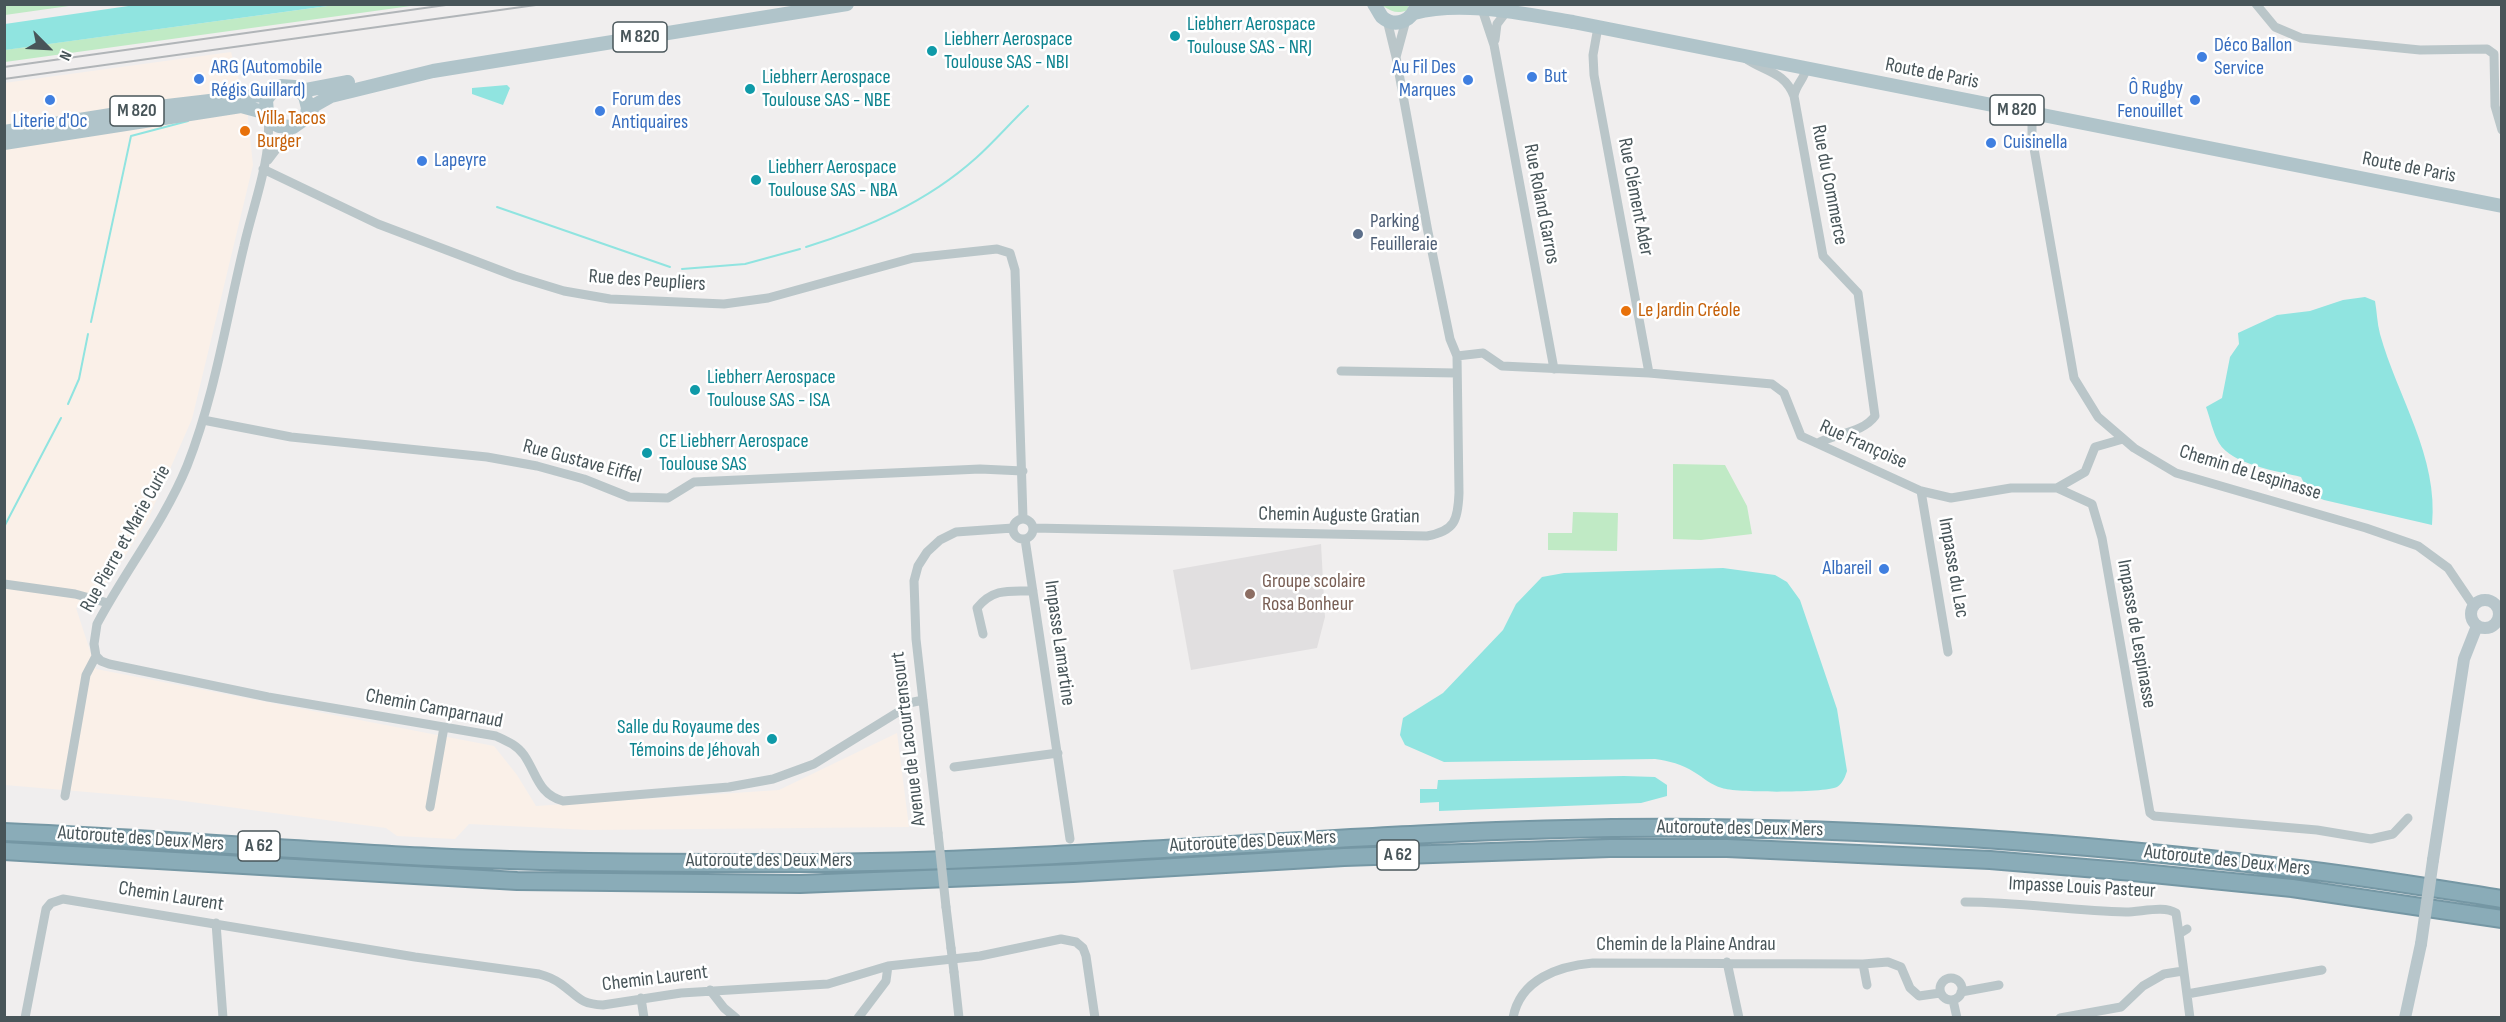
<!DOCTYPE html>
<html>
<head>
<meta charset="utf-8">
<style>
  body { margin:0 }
  #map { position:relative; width:2506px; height:1022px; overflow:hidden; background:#f0eeee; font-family:"Sofia Sans Condensed",sans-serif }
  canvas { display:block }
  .frame { position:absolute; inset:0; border:6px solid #485559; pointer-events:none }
  .north { position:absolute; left:18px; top:18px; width:60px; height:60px; -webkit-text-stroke:4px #fff; paint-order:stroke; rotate:114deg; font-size:16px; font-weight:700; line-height:24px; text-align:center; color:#485559 }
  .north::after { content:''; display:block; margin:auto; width:21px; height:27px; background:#485559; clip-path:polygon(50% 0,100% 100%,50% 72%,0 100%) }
</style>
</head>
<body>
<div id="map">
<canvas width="2506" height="1022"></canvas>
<div class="frame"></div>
<div class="north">N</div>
</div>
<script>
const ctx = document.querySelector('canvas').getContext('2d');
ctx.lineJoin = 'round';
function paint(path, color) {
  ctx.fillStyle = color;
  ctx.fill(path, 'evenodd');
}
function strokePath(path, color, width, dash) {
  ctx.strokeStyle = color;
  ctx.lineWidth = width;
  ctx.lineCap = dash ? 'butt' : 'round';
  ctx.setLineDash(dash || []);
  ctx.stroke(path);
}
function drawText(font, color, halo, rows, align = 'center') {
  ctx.font = font + ' "Sofia Sans Condensed",sans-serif';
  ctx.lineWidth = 5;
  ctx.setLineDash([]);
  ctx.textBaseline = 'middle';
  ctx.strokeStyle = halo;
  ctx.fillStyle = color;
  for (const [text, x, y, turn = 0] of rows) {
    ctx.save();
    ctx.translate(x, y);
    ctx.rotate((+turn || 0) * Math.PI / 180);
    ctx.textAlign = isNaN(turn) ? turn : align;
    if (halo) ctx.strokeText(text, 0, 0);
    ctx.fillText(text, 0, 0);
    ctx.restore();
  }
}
const commercial = new Path2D(`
  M231,52L247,109L253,165L192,419L148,519L110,580L76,608L96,669L494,746L517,775L536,806L779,790L897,733L909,827L590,830L469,824L455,839L397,836L386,828L169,799L5,785L4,83Z`);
const education = new Path2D(`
  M1321,544L1325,617L1317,648L1191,670L1173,570Z`);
const green = new Path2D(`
  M5,4H76V5L5,15Z
  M1409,4L1408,10C1398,14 1392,12 1383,6Z
  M335,5H418L5,62L4,50Z
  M1673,464L1725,465L1747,506L1752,534L1701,540L1673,539Z
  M1573,512L1618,513L1617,551L1548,550V533H1572Z`);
const water = new Path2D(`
  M142,4H335V5L5,50V24Z
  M507,85L510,88L503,105L472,94V88Z
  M2365,297L2375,301C2377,312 2377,323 2380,334C2397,396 2439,457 2432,525L2324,500L2309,494L2301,477C2278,471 2232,465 2219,443C2213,433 2210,418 2206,407L2222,398L2230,357L2239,344L2238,333L2277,315L2310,311L2343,300Z
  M1723,568L1775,575L1787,582L1800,600L1837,709L1847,771C1845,777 1843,783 1837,787C1826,793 1735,793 1722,788C1711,785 1704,778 1694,772C1682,764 1669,761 1655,759L1444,762L1405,745L1400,735L1403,718L1443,693L1503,630L1516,604L1542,577L1564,573Z
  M1624,776L1655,777L1667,785V796L1641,803L1439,811V802L1420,803V789H1437L1438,780Z`);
const stream = new Path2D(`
  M497,207L670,267
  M806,247C867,228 927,202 976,158C994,142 1010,123 1028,106
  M682,269L745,264L800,249
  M91,322L131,136L188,121
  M68,404L79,379L88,334
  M4,527L61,418`);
const street = new Path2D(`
  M2256,4L2275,27L2301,38L2420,50L2487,49L2494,54L2495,106L2502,130
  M1482,9L1494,45L1554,369
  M1387,20L1396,57L1406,20
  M1598,27L1593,55L1594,75L1649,373
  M1495,40L1497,24L1506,12
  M1745,58C1765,72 1784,71 1794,96C1796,84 1804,80 1806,69
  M1794,96L1823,256L1858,293L1875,416C1863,433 1836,433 1818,443
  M2032,114V137L2074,378L2098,417L2134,448L2176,473L2366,528L2418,546L2448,568L2473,605
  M268,160L293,127
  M263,169L378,224L515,276L564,291L610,299L724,304L768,298L913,258L997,249L1010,253L1015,270L1023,518
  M1457,356L1483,353L1502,366L1649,373L1772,384L1784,393L1801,436L1921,491L1951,498L2011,488H2057L2085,472L2095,447L2123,439
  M1341,371L1456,373
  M203,420L291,437L487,457L537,466L584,479L629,497L668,498L694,482L980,469L1023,471
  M2057,488L2092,504L2102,538L2150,813L2154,816L2317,830L2371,839L2393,834L2408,818
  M1921,491L1948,652
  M1013 529a10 10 0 1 1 20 0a10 10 0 1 1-20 0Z
  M1033,528L1427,536C1455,531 1458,520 1459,493L1457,356L1450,339L1428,232L1396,57
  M1025,539L1070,839
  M4,584L75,594L108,603
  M983,634L977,608C993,588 1009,591 1033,591
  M96,656L101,661L109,664L268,697L496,736C507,741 517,745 524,755C537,774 538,794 563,801L729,787L773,779L814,764L903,709L909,703L923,700
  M954,767L1058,753
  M65,796L86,675L96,656L94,644L97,624C125,571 164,522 187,466C215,395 226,320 244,246C253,205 272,159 268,118
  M430,807L444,727
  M938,833L916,639L914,581L918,566L927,552L940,540L956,532L1013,528
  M1965,902C2019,902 2072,911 2126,912C2141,912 2164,905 2176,913L2179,934
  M946,907L951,948
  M216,923L223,1018
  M2187,929L2179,934L2190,1018
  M1727,962L1739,1018
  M1863,964L1888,962L1901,967L1910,988L1919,996L1940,993
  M954,972L959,1018
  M1940 989a11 11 0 1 1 22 0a11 11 0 1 1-22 0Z
  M710,990L724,1008L736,1018
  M1961,992L1999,985
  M2187,994L2322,970
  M641,998L644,1018
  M1953,1000L1957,1018
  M25,1018L46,909L51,903L63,899L415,957L539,974C547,976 554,979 561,984C578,996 579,1004 603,1005L681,993L828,984L888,966L980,956L1061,939L1076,942L1083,948L1086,956L1095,1018
  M858,1018L886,981L888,966
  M1513,1018C1520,979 1559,966 1593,963L1863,964L1867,985
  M2060,1018L2121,1007L2143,986L2164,974L2183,971`);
const secondary = new Path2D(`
  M2471 614a14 14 0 1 1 28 0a14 14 0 1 1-28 0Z
  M2433,860L2464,659L2477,626
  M2405,1018L2421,944`);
const primary = new Path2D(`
  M1374,4C1377,8 1379,13 1382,17C1396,29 1413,20 1417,4
  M1414,13C1462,0 1524,14 1573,22L2502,206
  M301,91L348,82
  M307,114L308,108L305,96L295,87L281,86L274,89L266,100L267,113L273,123L279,126L293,127L303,120L315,105L331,96L433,71L847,4
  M4,132L167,106L269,94
  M4,143L241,106L267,113`);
const highway = new Path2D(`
  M4,832C147,838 289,850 431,857C553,863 675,863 796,863C1069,862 1340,832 1612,828C1838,825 2066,841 2290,868C2361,876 2431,888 2502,899
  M4,851L517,881L800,884L1073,873L1344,857L1610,848H1727L1990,860L2133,872L2292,888L2502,919`);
const rail = new Path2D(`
  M4,67L453,4
  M4,79L543,4`);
const streetBridge = new Path2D(`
  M938,833L946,907
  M951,948L954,972`);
const secondaryBridge = new Path2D(`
  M2421,944L2433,860`);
const markers = [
  [1175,36,6,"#0f9aa8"],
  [932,51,6,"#0f9aa8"],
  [2202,57,6,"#3f7fe0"],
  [1532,77,6,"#3f7fe0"],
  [199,79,6,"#3f7fe0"],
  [1468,80,6,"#3f7fe0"],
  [750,89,6,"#0f9aa8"],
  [50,100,6,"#3f7fe0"],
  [2195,100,6,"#3f7fe0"],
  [600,111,6,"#3f7fe0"],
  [245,131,6,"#e8710a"],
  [1991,143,6,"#3f7fe0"],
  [422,161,6,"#3f7fe0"],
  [756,180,6,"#0f9aa8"],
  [1358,234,6,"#5c6f8a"],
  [1626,311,6,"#e8710a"],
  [695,390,6,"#0f9aa8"],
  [647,453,6,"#0f9aa8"],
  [1884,569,6,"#3f7fe0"],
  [1250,594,6,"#8d6e63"],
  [772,739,6,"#0f9aa8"]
];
const shields = [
  [640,37,54],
  [2017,110,54],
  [137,111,54],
  [259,846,42],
  [1398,855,42]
];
const shieldNames = [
  ["M 820",640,37],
  ["M 820",2017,110],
  ["M 820",137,111],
  ["A 62",259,846],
  ["A 62",1398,855]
];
const cultureNames = [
  ["Liebherr Aerospace",1187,25],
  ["Toulouse SAS - NRJ",1187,48],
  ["Liebherr Aerospace",944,40],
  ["Toulouse SAS - NBI",944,63],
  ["Liebherr Aerospace",762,78],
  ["Toulouse SAS - NBE",762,101],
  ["Liebherr Aerospace",768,168],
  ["Toulouse SAS - NBA",768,191],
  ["Liebherr Aerospace",707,378],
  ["Toulouse SAS - ISA",707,401],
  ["CE Liebherr Aerospace",659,442],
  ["Toulouse SAS",659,465],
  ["Salle du Royaume des",760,728,"right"],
  ["Témoins de Jéhovah",760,751,"right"]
];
const shopNames = [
  ["Déco Ballon",2214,46],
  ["Service",2214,69],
  ["ARG (Automobile",211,68],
  ["Régis Guillard)",211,91],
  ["Au Fil Des",1456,68,"right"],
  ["Marques",1456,91,"right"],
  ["But",1544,77],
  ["Ô Rugby",2183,89,"right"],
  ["Fenouillet",2183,112,"right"],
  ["Forum des",612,100],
  ["Antiquaires",612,123],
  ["Literie d'Oc",50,122,"center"],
  ["Cuisinella",2003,143],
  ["Lapeyre",434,161],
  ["Albareil",1872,569,"right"]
];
const streetNames = [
  ["Route de Paris",1932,74,11],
  ["Route de Paris",2409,168,11],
  ["Rue du Commerce",1829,185,79],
  ["Rue Clément Ader",1635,197,79],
  ["Rue Roland Garros",1541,204,79],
  ["Rue des Peupliers",647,281,4],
  ["Rue Françoise",1863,445,24],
  ["Rue Gustave Eiffel",582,462,15],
  ["Chemin de Lespinasse",2250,473,17],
  ["Chemin Auguste Gratian",1339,516,1],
  ["Rue Pierre et Marie Curie",126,539,-61],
  ["Impasse du Lac",1953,568,80],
  ["Impasse de Lespinasse",2136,634,80],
  ["Impasse Lamartine",1059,643,82],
  ["Chemin Camparnaud",434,709,11],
  ["Avenue de Lacourtensourt",909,739,-97],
  ["Autoroute des Deux Mers",1740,829,1],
  ["Autoroute des Deux Mers",141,839,4],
  ["Autoroute des Deux Mers",1253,842,-3],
  ["Autoroute des Deux Mers",769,861],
  ["Autoroute des Deux Mers",2227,861,6],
  ["Impasse Louis Pasteur",2082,888,3],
  ["Chemin Laurent",171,897,9],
  ["Chemin de la Plaine Andrau",1686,945],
  ["Chemin Laurent",655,979,-7]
];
const foodNames = [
  ["Villa Tacos",257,119],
  ["Burger",257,142],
  ["Le Jardin Créole",1638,311]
];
const serviceNames = [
  ["Parking",1370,222],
  ["Feuilleraie",1370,245]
];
const educationNames = [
  ["Groupe scolaire",1262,582],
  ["Rosa Bonheur",1262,605]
];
paint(commercial, '#faf0e8');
paint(education, '#e1dfe0');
paint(green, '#c0eac5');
paint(water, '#90e4e0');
strokePath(stream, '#90e4e0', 2);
strokePath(highway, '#7597a4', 20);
strokePath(street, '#bac6c9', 9);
strokePath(secondary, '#b8c6cb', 12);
strokePath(primary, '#b0c4ca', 14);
strokePath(highway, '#8aacb8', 16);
strokePath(rail, '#b1b5b8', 2);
strokePath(streetBridge, '#bac6c9', 9);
strokePath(secondaryBridge, '#b8c6cb', 12);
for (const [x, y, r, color] of markers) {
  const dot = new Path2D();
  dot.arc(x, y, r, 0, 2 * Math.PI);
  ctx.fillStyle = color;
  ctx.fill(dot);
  strokePath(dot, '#fff', 2);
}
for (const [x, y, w] of shields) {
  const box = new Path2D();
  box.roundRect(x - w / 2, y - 15, w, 30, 4.5);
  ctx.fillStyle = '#fff';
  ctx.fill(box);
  strokePath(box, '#485559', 1.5);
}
drawText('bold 18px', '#485559', null, shieldNames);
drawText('20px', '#0d838f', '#fff', cultureNames, 'left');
drawText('20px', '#366cbe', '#fff', shopNames, 'left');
drawText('20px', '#485559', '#fff', streetNames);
drawText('20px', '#c56008', '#fff', foodNames, 'left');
drawText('20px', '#4e5e75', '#fff', serviceNames, 'left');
drawText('20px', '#785e54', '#fff', educationNames, 'left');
</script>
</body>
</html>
